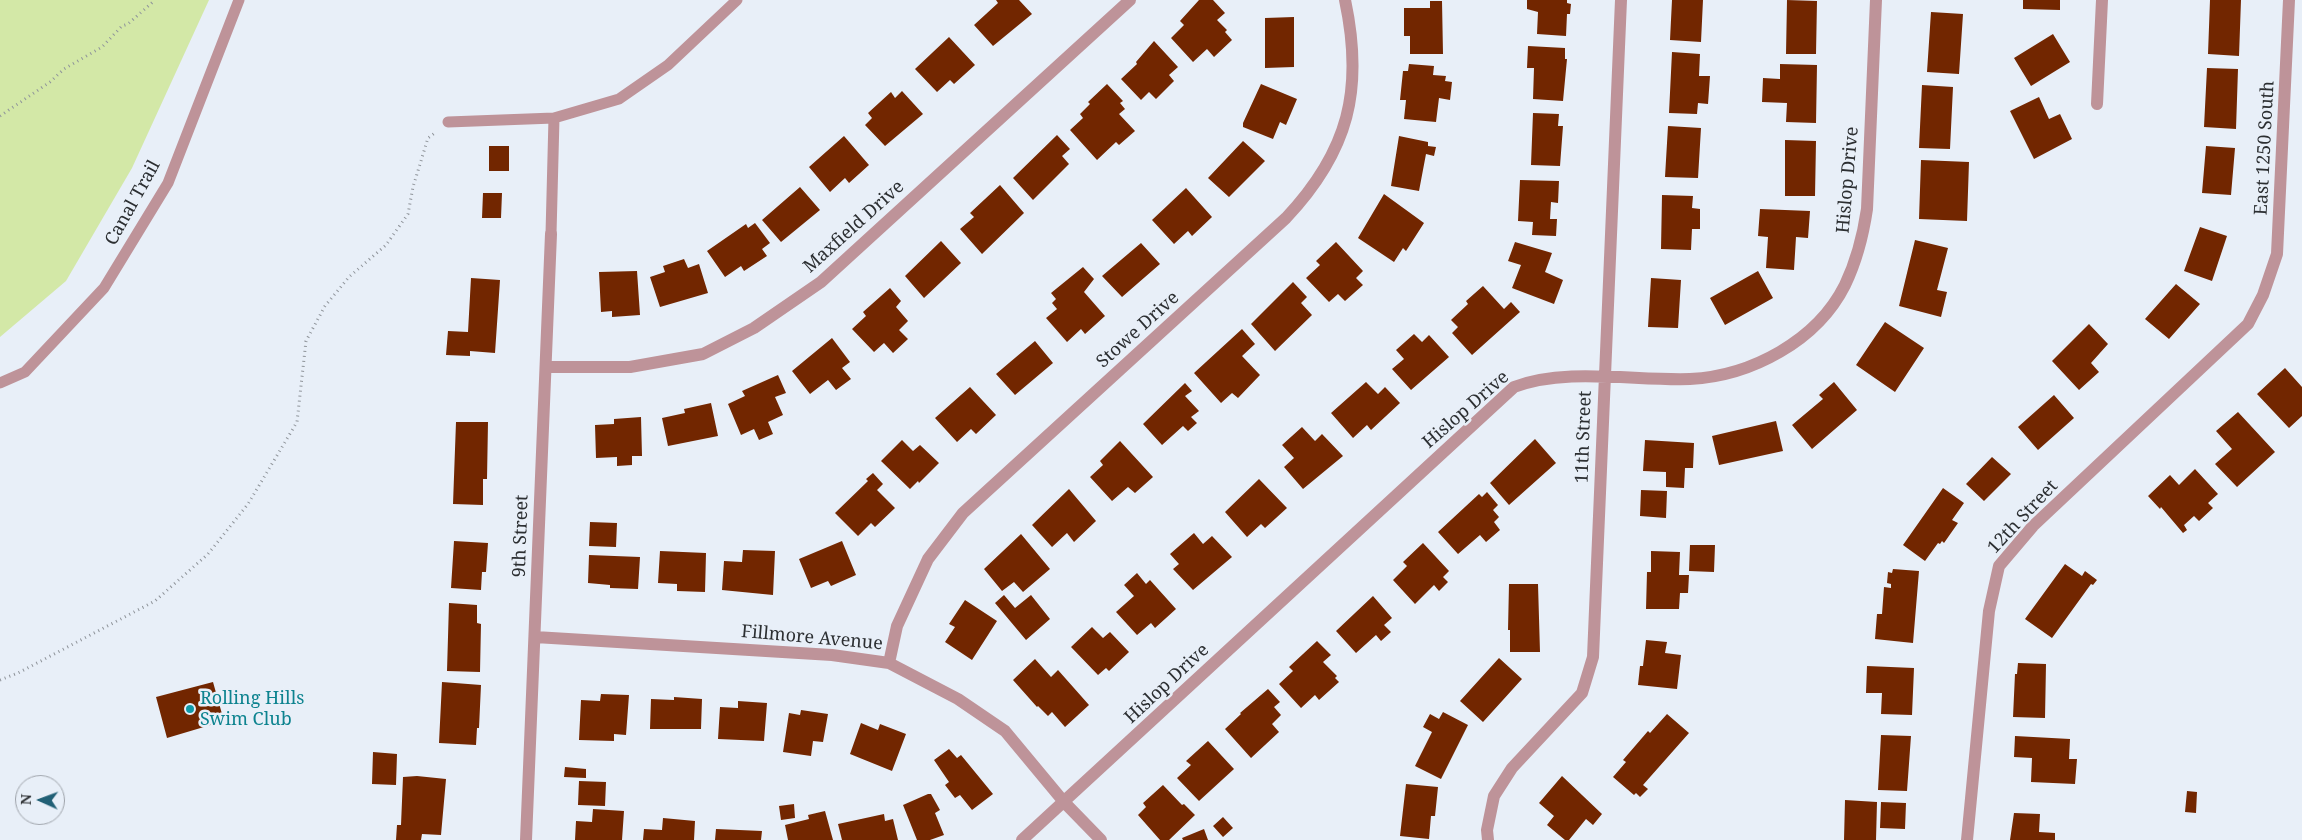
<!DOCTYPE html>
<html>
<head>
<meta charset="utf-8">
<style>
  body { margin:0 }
  #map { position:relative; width:2302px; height:840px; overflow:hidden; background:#e8eff8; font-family:"Noto Serif",serif }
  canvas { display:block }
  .north { position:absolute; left:15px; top:775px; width:50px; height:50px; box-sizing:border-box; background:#e8eff8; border:1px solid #9da2a9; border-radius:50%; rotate:272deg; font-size:14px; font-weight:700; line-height:20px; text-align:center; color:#2c2f32 }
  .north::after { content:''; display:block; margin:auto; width:18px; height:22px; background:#216076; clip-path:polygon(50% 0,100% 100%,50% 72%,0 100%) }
</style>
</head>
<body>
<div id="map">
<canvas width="2302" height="840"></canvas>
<div class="north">N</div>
</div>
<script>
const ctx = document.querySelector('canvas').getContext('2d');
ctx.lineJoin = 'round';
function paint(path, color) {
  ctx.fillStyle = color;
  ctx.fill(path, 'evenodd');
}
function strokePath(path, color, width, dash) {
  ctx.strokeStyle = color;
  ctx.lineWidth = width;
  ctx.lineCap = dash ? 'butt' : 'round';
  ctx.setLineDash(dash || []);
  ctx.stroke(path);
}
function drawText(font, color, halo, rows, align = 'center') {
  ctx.font = font + ' "Noto Serif",serif';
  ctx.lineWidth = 5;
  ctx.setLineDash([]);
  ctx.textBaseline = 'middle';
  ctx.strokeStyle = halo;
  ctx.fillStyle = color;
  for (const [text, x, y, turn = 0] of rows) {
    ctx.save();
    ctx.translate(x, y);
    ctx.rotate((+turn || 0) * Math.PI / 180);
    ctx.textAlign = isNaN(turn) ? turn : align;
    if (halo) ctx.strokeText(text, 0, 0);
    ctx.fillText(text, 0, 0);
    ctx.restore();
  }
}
const green = new Path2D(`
  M0,0H209L132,168L66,281L0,337Z`);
const building = new Path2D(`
  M996,0H1019L1032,14L993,46L974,25L998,3Z
  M1199,0H1213L1225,13L1217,20L1227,30L1225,32L1232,40L1214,57L1207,49L1193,62L1171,38L1184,25L1180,21Z
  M1527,0H1567V3L1571,4L1570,14H1567L1566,36L1537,34L1538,12L1527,9Z
  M1672,0H1703L1701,42L1670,40Z
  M1787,0L1817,1L1816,54H1786Z
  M2023,0H2060V10L2023,9Z
  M2210,0H2241L2239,56L2208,54Z
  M1430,1H1442L1443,54H1410V36H1404V8H1430Z
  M1931,12L1963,14L1959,74L1927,72Z
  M1294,17V67L1265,68V18Z
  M2053,34L2070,62L2031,86L2014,58Z
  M949,37L975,65L954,84L950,80L937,92L915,69Z
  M1154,41L1178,67L1169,75L1174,81L1156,99L1149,92L1141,100L1121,79L1137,64L1136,62Z
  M1528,46L1565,48V59H1567L1563,101L1533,99L1534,68H1527Z
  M1672,52L1700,54L1699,76H1710L1708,104L1698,103L1697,114L1669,113Z
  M1409,64L1434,66L1433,75L1446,76L1445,81L1452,82L1450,100L1439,98L1436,122L1404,119L1406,100H1400L1403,71H1408Z
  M1780,64L1817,65L1816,123L1786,122L1787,103L1762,102L1763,78L1780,79Z
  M2207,68L2238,69L2236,129L2204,127Z
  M1107,84L1123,101L1120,103L1125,109L1119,114L1135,131L1119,145L1116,142L1097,160L1070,130L1083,118L1080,114L1090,104L1088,102Z
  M1261,84L1297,99L1286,125L1280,122L1273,139L1243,127V123Z
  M1922,85L1953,87L1950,149L1919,148Z
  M902,91L923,114L885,146L865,125L872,118L868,113L891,92L895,98Z
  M2039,97L2049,119L2060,114L2072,139L2034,159L2010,111Z
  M1533,113L1559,114L1558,126H1563L1560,166L1531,165Z
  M1668,126L1701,128L1698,178L1665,177Z
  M1057,135L1070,149L1062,156L1069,164L1033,200L1013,178Z
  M844,136L869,165L849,183L845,178L830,192L809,167Z
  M1399,136L1428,142V146L1436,147L1434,156L1426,154L1419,191L1391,186Z
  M1785,140L1816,141L1815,196H1785Z
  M1243,141L1265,161L1229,197L1208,178Z
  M489,146H509V171H489Z
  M2206,146L2235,148L2231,195L2202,193Z
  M1921,160L1969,162L1967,221L1919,219Z
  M1520,180L1559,181L1558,203L1551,202L1550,219H1557L1556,236L1532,235L1533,222L1518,221Z
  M1000,185L1024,213L982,254L960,229L974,217L970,213Z
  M800,187L820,210L781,242L762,220Z
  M1186,188L1212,217L1192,236L1188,231L1174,244L1152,220Z
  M483,193H502L501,218H482Z
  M1384,194L1424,223L1406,251L1403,248L1394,262L1358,238Z
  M1662,195L1693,196L1692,208L1700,209V229H1692L1691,250L1661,249Z
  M1760,209L1810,211L1808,238L1796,237L1794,270L1766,268L1768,237L1758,236Z
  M755,223L770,243L762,249L767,256L744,271L741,266L725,277L707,251L746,224L748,228Z
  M2200,227L2227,236L2212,281L2184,271Z
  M1915,240L1948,248L1937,290L1947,292L1941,317L1899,306Z
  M941,241L961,263L924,298L905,276Z
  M1336,242L1363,271L1356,278L1363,285L1345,301L1338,294L1329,302L1306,278L1320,265L1316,261Z
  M1515,242L1552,253L1545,272L1563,280L1554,304L1512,288L1521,265L1508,261Z
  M1141,243L1160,264L1122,297L1102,276Z
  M684,259L688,268L699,264L708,293L660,307L650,277L665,272L663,266Z
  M1083,267L1094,279L1084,292L1105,316L1085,334L1081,329L1067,342L1046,318L1057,309L1052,303L1056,299L1051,293Z
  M637,271L640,315L612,317V311L601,312L599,272Z
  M1758,271L1773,298L1725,325L1710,298Z
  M471,278L500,280L495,353L470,351V356L446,355L448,331L468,332Z
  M1651,278L1681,280L1678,328L1648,327Z
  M1293,282L1307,297L1301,303L1312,315L1275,351L1251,324Z
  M2176,284L2200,304L2169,339L2145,319Z
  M1483,286L1504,309L1511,302L1520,312L1472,355L1452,333L1458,327L1451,320L1468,304L1466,301Z
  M890,288L901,301L896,307L908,321L899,330L908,339L893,353L884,343L874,352L852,329L866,316L863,312Z
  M1885,322L1924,348L1895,392L1856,365Z
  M2089,324L2108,344L2091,363L2099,372L2079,390L2052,361Z
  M1242,329L1255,344L1242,356L1260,375L1238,398L1232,393L1221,403L1194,373Z
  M1414,334L1422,342L1429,335L1449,357L1411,390L1392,369L1404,359L1396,350Z
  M832,338L850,362L842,368L851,379L836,390L828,380L810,394L792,371Z
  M1035,341L1053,363L1015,395L996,374Z
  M2285,368L2302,387V416L2289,428L2257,394Z
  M778,375L786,393L775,397L783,415L768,422L773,434L759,440L754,429L741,435L728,404L745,396L742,391Z
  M1366,382L1378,394L1385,387L1400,403L1371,430L1367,425L1353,438L1331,413Z
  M1834,382L1857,410L1812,449L1792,425L1823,399L1819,395Z
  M1185,383L1192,391L1185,396L1199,411L1191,417L1197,423L1188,431L1183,426L1162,445L1143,424Z
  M970,387L996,415L976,434L971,429L957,442L935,418Z
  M2054,395L2074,418L2038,450L2018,427Z
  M711,403L718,436L668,446L662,418L685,413L684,409Z
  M2238,412L2275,452L2237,487L2215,464L2232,449L2216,431Z
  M641,417L642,456H632V465L617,466V457L596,458L595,425L614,424V419Z
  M1776,421L1783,451L1719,465L1712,436Z
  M456,422H488L487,479H483V505L453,504Z
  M1302,427L1315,441L1322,434L1343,456L1303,489L1284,467L1294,458L1282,445Z
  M1535,439L1556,463L1509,505L1490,483Z
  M902,440L913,451L920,445L939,463L919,483L918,481L910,489L881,461Z
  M1645,440L1694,443L1693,468H1685L1684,488L1666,487V472L1643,471Z
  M1120,441L1153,477L1135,493L1128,487L1112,501L1090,477L1103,465L1100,461Z
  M1992,457L2011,474L1984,501L1966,484Z
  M2195,469L2218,494L2208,503L2213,508L2199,521L2194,516L2184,525L2187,530L2183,533L2161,507L2160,509L2148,496L2170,475L2179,485Z
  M873,473L883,484L877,490L895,508L875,527L871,523L858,536L835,513L868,481L866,479Z
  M1259,479L1287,508L1265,528L1261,524L1247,537L1225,512Z
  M1943,488L1964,503L1952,520L1958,523L1944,543L1942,541L1940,544L1938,543L1925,561L1903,545Z
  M1069,489L1096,521L1074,542L1067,533L1052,547L1032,525Z
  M1641,490L1667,491L1666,518L1640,516Z
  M1487,492L1498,505L1493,510L1499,517L1494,522L1500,530L1486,542L1480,535L1458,554L1438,532L1479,494L1482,497Z
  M590,522L617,523L616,547L589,546Z
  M1194,533L1203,544L1212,536L1232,557L1193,590L1173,569L1179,564L1170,554Z
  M1021,534L1050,569L1023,592L1014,582L1002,591L984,569Z
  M454,541L488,543L486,572H482L481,590L451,588Z
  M842,541L856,575L831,586L828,581L811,588L799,559Z
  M1423,543L1449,571L1443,577L1448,582L1439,591L1434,585L1415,604L1393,580L1407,566L1403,562Z
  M1690,545H1715L1714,572L1689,571Z
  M743,550L775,551L773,595L722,590L724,561L742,562Z
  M660,551L706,553L705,592L677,591V584L658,583Z
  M1651,551L1680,552L1679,575H1689L1688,593H1680L1679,609H1646L1647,572H1651Z
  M589,555L640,557L638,589L610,588V585L588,583Z
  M2065,564L2082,576L2085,571L2097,580L2093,585L2091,584L2052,638L2025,619Z
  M1893,569L1919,571L1913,643L1875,639L1877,614H1882L1884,587L1891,588V584L1887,583L1888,572L1892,573Z
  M1137,573L1146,584L1150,580L1176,609L1155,628L1151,623L1137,635L1116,612L1134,596L1124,585Z
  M1509,584H1538L1540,652H1510V630H1508Z
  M1004,595L1015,608L1031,595L1050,619L1026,640L995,603Z
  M1373,596L1392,618L1384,625L1391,632L1381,641L1376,635L1356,653L1336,631Z
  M965,600L997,621L972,660L945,642L955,627L949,624Z
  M449,603L477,605V623L481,624L480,672L447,671Z
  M1092,627L1103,638L1110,632L1129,652L1109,671L1106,668L1098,675L1071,647Z
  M1646,640L1667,642L1665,653L1681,655L1677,689L1638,685L1640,666H1643Z
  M1317,641L1331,655L1323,662L1337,676L1335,678L1339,682L1319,700L1315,695L1301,708L1279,684L1293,671L1289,667Z
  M1499,658L1522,679L1483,722L1460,701Z
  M1035,659L1051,677L1058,670L1089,705L1065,727L1052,712L1048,716L1038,706L1037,707L1013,680Z
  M2018,663L2046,664L2045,718L2013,717L2015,674H2017Z
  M1867,666L1914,668L1912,715L1881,714L1882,693H1866Z
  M213,682L224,721L167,738L156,697Z
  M442,682L481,685L479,728H477L476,745L439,743Z
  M1268,689L1280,702L1274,707L1281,715L1272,724L1279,732L1251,758L1225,729L1241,714L1240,713Z
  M601,694L629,695L626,735L614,734V741L579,740L581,700L600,701Z
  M674,697L702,699L701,729H650L651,699L674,700Z
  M738,701L767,703L764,741L718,739L720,707L738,708Z
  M801,710L828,714L823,742L813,741L811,756L783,752L789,713L800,715Z
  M1443,712L1468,725L1441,779L1415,766L1432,732L1423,727L1430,714L1439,719Z
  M1667,714L1689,733L1643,785L1648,789L1640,797L1636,793L1634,795L1613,777L1626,762L1623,760L1648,731L1650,733Z
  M861,723L878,730L880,724L906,734L892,771L850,754Z
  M1881,735L1911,736L1907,791L1878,790Z
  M2015,736L2070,739L2069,759H2077L2075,784L2031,782L2032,758L2014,757Z
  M1208,741L1234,769L1199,801L1177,778L1191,765L1186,761Z
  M949,749L957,758L961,755L993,794L972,810L960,795L955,798L945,785L949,782L934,760Z
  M373,752L397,754L396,785L372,784Z
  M565,767L586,769V778L564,777Z
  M417,776L446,779L441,835L422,834L421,840H396L397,825H401L403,777Z
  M1562,776L1602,814L1593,825L1586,819L1569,840H1565L1547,825L1554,816L1539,803Z
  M579,781L606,782L605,806L578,805Z
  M1406,784L1438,787L1435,816H1431L1429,839L1400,836Z
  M1163,785L1182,805L1184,804L1195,815L1169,840H1160L1138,815L1146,807L1143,803Z
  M2187,791L2197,792L2196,813L2185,812Z
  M928,794H931L940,810L935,813L944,835L930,840H917L903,805Z
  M1845,800L1877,802L1876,840H1844Z
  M1881,802L1906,803L1905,829L1880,828Z
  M794,804L795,818L781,820L779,806Z
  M593,809L624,811L622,840H575L576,821L592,822Z
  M825,811L833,840H788L785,825L809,819L808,815Z
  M2014,813L2040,814L2039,832L2055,833V840H2010Z
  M884,814L885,821L893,819L898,840H842L838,824Z
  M1223,817L1233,828L1223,837L1213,826Z
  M663,818L695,821L694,840H643L644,829L662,830Z
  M716,829L762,831L761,840H715Z
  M1204,829L1208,840H1183L1182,838Z`);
const path = new Path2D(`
  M0,116L50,82L64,69L102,47L122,26L128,24L155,0
  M0,680L18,673L155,601L208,554L248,504L297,422L306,341L325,306L349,277L386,245L408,214L413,187L428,138L436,132`);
const lane = new Path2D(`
  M448,122L554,118L619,99L668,65L737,0
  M551,234L554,118
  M0,383L25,372L104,288L168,183L239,0`);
const street = new Path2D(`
  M2097,104L2102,0
  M546,367H630L703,354L754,328L821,282L1130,0
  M535,637L832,655L889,663L958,699L1005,731L1064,802L1101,840
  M889,663L897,626L928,559L963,513L1286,218C1349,151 1364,89 1345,0
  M526,840L551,234
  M1022,840L1514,387C1565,367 1635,381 1690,379C1751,376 1817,341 1845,285C1857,260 1863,236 1867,209L1876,0
  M1488,840L1487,830L1494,796L1512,768L1582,693L1593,657L1621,0
  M1967,840L1989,611L1999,566L2033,526L2248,324L2263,295L2277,254L2289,0`);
const markers = [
  [190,709,5,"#0f9aa8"]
];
const streetNames = [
  ["East 1250 South",2265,148,-87],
  ["Hislop Drive",1848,180,-85],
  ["Canal Trail",133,203,-61],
  ["Maxfield Drive",854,227,-42],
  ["Stowe Drive",1138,330,-42],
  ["Hislop Drive",1466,410,-41],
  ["11th Street",1584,437,-88],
  ["12th Street",2023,517,-47],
  ["9th Street",521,536,-88],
  ["Fillmore Avenue",812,638,5],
  ["Hislop Drive",1167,684,-43]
];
const cultureNames = [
  ["Rolling Hills",200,699],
  ["Swim Club",200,720]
];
paint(green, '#d3e8a7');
paint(building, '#722600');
strokePath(path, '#8f949a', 3, [1, 4]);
strokePath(lane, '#be9399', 11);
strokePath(street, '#be9399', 12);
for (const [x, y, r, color] of markers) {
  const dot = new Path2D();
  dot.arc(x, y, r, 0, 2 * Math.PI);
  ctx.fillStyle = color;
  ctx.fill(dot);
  strokePath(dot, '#e8eff8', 2);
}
drawText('18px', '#2c2f32', '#e8eff8', streetNames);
drawText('18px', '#0d838f', '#e8eff8', cultureNames, 'left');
</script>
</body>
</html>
